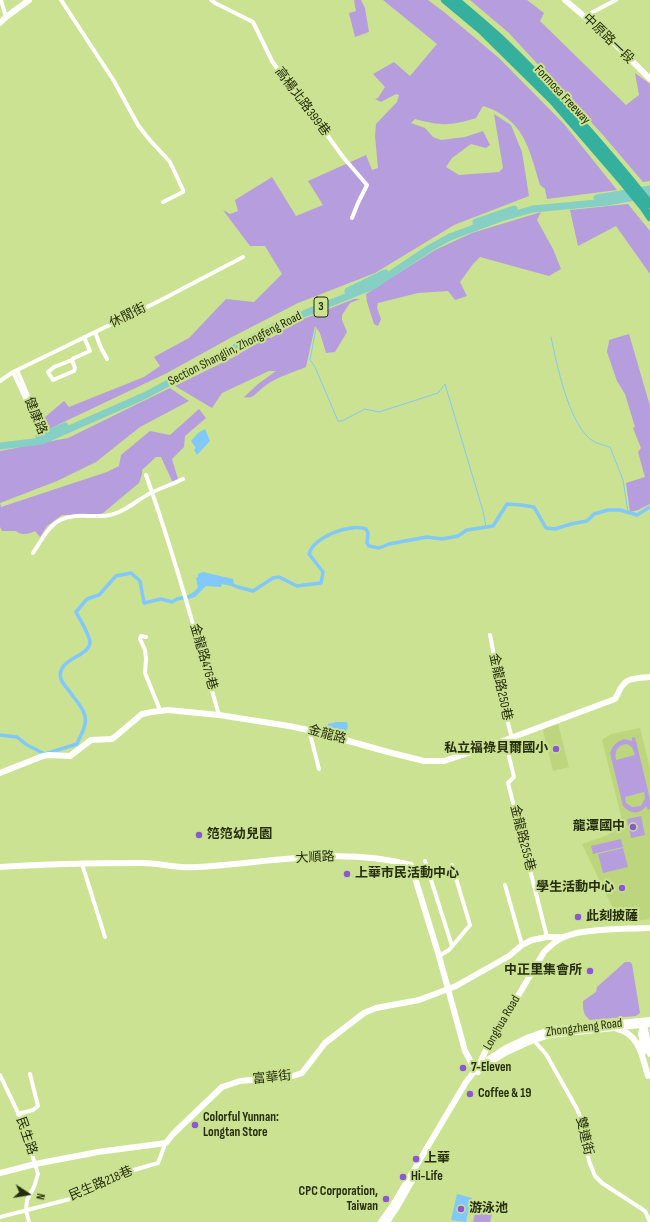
<!DOCTYPE html>
<html>
<head>
<meta charset="utf-8">
<style>
	body { margin:0 }
	#map { position:relative; width:650px; height:1222px; overflow:hidden; background:#cae291; font-family:"Sofia Sans Condensed",sans-serif }
	canvas { display:block }
	.north { position:absolute; left:8px; top:1174px; width:40px; height:40px; -webkit-text-stroke:3px #cae291; paint-order:stroke; rotate:102deg; font-size:11px; font-weight:700; line-height:16px; text-align:center; color:#252d0c }
	.north::after { content:''; display:block; margin:auto; width:14px; height:18px; background:#252d0c; clip-path:polygon(50% 0,100% 100%,50% 72%,0 100%) }
</style>
</head>
<body>
<div id="map">
<canvas width="650" height="1222"></canvas>
<div class="north">N</div>
</div>
<script>
const g = document.querySelector('canvas').getContext('2d');
g.lineJoin = 'round';
function fill(path, color) {
  g.fillStyle = color;
  g.fill(path, 'evenodd');
}
function stroke(path, color, width, dash) {
  g.strokeStyle = color;
  g.lineWidth = width;
  g.lineCap = dash ? 'butt' : 'round';
  g.setLineDash(dash || []);
  g.stroke(path);
}
function write(font, color, halo, rows, align = 'center') {
  g.font = font + ' "Sofia Sans Condensed","Noto Sans TC",sans-serif';
  g.lineWidth = 4;
  g.setLineDash([]);
  g.textBaseline = 'middle';
  g.strokeStyle = halo;
  g.fillStyle = color;
  for (const [text, x, y, turn = 0] of rows) {
    g.save();
    g.translate(x, y);
    g.rotate((+turn || 0) * Math.PI / 180);
    g.textAlign = isNaN(turn) ? turn : align;
    if (halo) g.strokeText(text, 0, 0);
    g.fillText(text, 0, 0);
    g.restore();
  }
}
fill(new Path2D(`
	M558,724L569,767L553,771L543,731L545,728Z
	M640,728L650,768V919L620,923L582,844L608,835L622,820L602,740L611,734Z`), '#bdd67e');
fill(new Path2D(`
	M354,0H361L365,8L369,32L355,37L349,13L356,11Z
	M383,0H428L444,12L499,58L564,124L617,190L547,199L545,189L540,185C529,148 524,119 483,106L476,118C450,126 441,126 415,119L411,123L425,128L433,137L441,140L465,137L483,131L490,145L486,148L471,144L452,158L446,167L459,175L499,172L503,168L494,114L511,125L522,152L529,196L454,225L375,273L298,303L232,337L167,373L49,429L44,418L64,401L69,407L144,377L160,366L154,357L189,338L226,299L254,302L282,274L265,246H250L223,210L230,214L238,211L235,200L272,177L296,216L323,205L308,181L366,155L372,170L378,168L375,136L376,124L397,102L399,95L396,94L381,102L375,99L378,98L385,87L373,74L394,62L410,76L437,44Z
	M470,0H527L544,13L540,21L626,105L639,95L635,73L650,84V181L643,182L603,135L509,33Z
	M628,204L650,231V274L616,226L578,246L570,210Z
	M541,212L537,220L553,249L561,269L549,276L480,257L473,264L460,282L467,296L455,300L448,291L418,293L378,303L377,308L381,319L378,326L374,324L367,302L366,294L435,250L472,233Z
	M354,299H360L350,303L342,315V320L347,332L335,352L326,353L320,333L315,326L306,367C291,373 277,377 265,386C257,391 254,400 244,397L258,384L276,371H269L222,393L212,408L175,386L234,357L268,337L271,338L278,334V329Z
	M629,334L650,406V504L638,510L630,512L626,483L645,477L638,452L641,448L633,428L635,427L625,394L617,381L607,352C607,348 609,345 609,340Z
	M170,388L189,401L140,427L96,462L57,481L0,503L1,507L107,472L119,466L121,455L150,431L170,435L199,409L206,418L185,436L184,447L172,459L178,479L173,483L161,457H156L142,470V474L139,483L103,513L94,516L62,515L47,526L40,537L35,531C28,534 22,536 16,531H2L0,527V451L68,438Z
	M635,737L650,799V809L648,810L646,806C640,815 630,814 623,806L610,753C613,745 616,742 624,739L632,741V738ZM627,744L632,747L635,755L616,760C614,750 618,745 627,744ZM644,792L645,798L641,806L632,807L626,803L625,797Z
	M641,816L645,835L631,838L627,819Z
	M621,839L623,847L593,854L591,846Z
	M623,848L628,867L603,873L598,854Z
	M625,962H630L632,964L640,1013L636,1016L590,1020C583,1015 583,1009 583,1001L596,992L597,987Z
	M478,1201L494,1205L490,1222H473Z`), '#b69ddd');
fill(new Path2D(`
	M205,429L210,441L197,455L194,450L196,448L191,441L198,433Z
	M203,572L233,579L234,583L232,586L222,584L221,587L206,586L195,597L188,599L187,596L195,591L198,587L196,578L198,577V574Z
	M336,722H347L348,727L345,733L338,734L327,730L326,728L328,724Z
	M457,1194L472,1198L466,1222L451,1220Z`), '#81c8fc');
stroke(new Path2D(`
	M316,328L310,360L315,367L338,421H342L365,409L379,412L438,393L445,384L483,511L486,527
	M551,337C557,365 568,420 590,439C595,443 603,445 610,447L623,480L628,512`), '#81c8fc', 1);
stroke(new Path2D(`
	M228,583L238,587L253,591L273,578L279,577L297,586L321,583L323,572L309,554C314,537 350,523 366,529L368,533L367,543L369,546L379,548L389,544L427,537L442,539L458,536L467,530L493,526L507,504L521,505L534,507L546,528L555,529L571,524L587,521L594,514L608,510H620L637,515L650,507
	M0,735L17,737L27,745L45,754L77,744C79,738 84,731 85,724C88,712 76,701 70,692C67,688 62,683 61,679C55,659 89,657 90,643C90,635 80,620 76,612L87,599L99,595L116,576L131,573L140,581L144,603L161,599L172,602L177,599L187,597`), '#81c8fc', 3.5);
stroke(new Path2D(`
	M1,0L6,17
	M61,0L114,81L138,125L148,138L170,162L183,190V192L163,202
	M211,0L215,3L253,22L272,61L285,80L304,103L343,157L367,185L358,203L352,218
	M585,16L616,0
	M95,332L101,348L107,359
	M72,360L75,368L74,371L53,380L48,372L54,367L72,360L74,358L90,351L84,337
	M17,370L45,436
	M13,372L43,437
	M0,381L13,372L161,300L243,257
	M146,475C174,554 196,635 219,715
	M33,553C49,528 55,513 89,516C99,516 109,517 119,512C131,507 141,497 153,492C163,487 173,484 183,479
	M490,635L505,712L512,738
	M146,637L141,636L140,639L145,650L146,659L145,673L160,710
	M309,730L319,769
	M505,740L514,777L508,783L547,937
	M425,861L452,946
	M82,864L105,937
	M505,885L522,945
	M439,956L449,950L470,925L452,865
	M533,1038L536,1043L546,1054L577,1109L581,1119L589,1161L595,1176L602,1183L645,1211L650,1222
	M0,1075L22,1121L38,1174L34,1187L27,1200L26,1211L29,1222
	M18,1114L33,1110L38,1106L30,1074
	M0,1217L70,1199L113,1176L158,1163L164,1147V1144`), '#fff', 4);
stroke(new Path2D(`
	M565,0L605,34L650,79
	M0,23L6,17L29,0
	M0,773L43,756L49,755L70,756L91,740L112,739L116,736L142,714L152,712L168,710L219,715L289,726L313,731L388,752L424,761H444L484,748L615,699C618,695 619,689 623,685C629,677 641,678 650,677
	M0,867C47,864 95,863 142,863C161,863 178,869 197,867C266,863 342,846 411,865L439,956L465,1051L472,1064L480,1069
	M644,1024L650,1054
	M617,1029C640,1034 642,1057 648,1076
	M644,1052L641,1033L644,1024
	M489,1059L504,1049L529,1037L549,1030L650,1020
	M478,1072L480,1069L505,1053L531,1041L550,1035L650,1024
	M0,1173L35,1164L98,1152L166,1143L173,1134L222,1087L240,1081L293,1076L302,1073L325,1043L364,1013L376,1008L419,1000L456,986L509,956L522,945L532,940L547,937H564
	M381,1222L393,1205L466,1082L478,1067L486,1050L544,952C550,946 556,940 564,937C584,928 627,929 650,928
	M387,1222L397,1207L417,1172`), '#fff', 6);
stroke(new Path2D(`
	M597,198L650,189
	M476,222L514,209
	M348,291L385,273
	M39,437L65,426
	M0,446L42,441L144,396L281,323L373,286L430,248L450,237L501,218L533,209L608,202L650,194`), '#86cfc5', 7);
stroke(new Path2D(`
	M445,0L481,30L553,101L622,181L644,208L650,217
	M456,0C471,13 487,26 502,40C555,91 604,147 650,204`), '#35af9e', 8);
for (const [x, y, r, color] of [
	[556,749,4,"#8d57cf"],
	[633,827,4,"#8d57cf"],
	[199,835,4,"#8d57cf"],
	[347,874,4,"#8d57cf"],
	[622,888,4,"#8d57cf"],
	[578,917,4,"#8d57cf"],
	[590,971,4,"#8d57cf"],
	[463,1068,4,"#8d57cf"],
	[470,1094,4,"#8d57cf"],
	[195,1125,4,"#8d57cf"],
	[416,1159,4,"#8d57cf"],
	[403,1177,4,"#8d57cf"],
	[386,1199,4,"#8d57cf"],
	[461,1209,4,"#8d57cf"]
]) {
  const dot = new Path2D();
  dot.arc(x, y, r, 0, 2 * Math.PI);
  g.fillStyle = color;
  g.fill(dot);
  stroke(dot, '#cae291', 1.5);
}
for (const [x, y, w] of [
	[321,307,14]
]) {
  const box = new Path2D();
  box.roundRect(x - w / 2, y - 10, w, 20, 3);
  g.fillStyle = '#cae291';
  g.fill(box);
  stroke(box, '#252d0c', 1);
}
write('bold 12px', '#252d0c', null, [
	["3",321,307]
]);
write('13px', '#252d0c', '#cae291', [
	["中原路一段",608,39,44],
	["Formosa Freeway",562,95,47],
	["高楊北路399巷",302,102,53],
	["休閒街",128,316,-26],
	["Section Shanglin, Zhongfeng Road",235,349,-27],
	["健康路",35,416,68],
	["金龍路476巷",203,657,74],
	["金龍路250巷",500,687,78],
	["金龍路",327,735,15],
	["金龍路255巷",522,838,76],
	["大順路",315,858,-3],
	["Longhua Road",502,1023,-60],
	["Zhongzheng Road",584,1028,-7],
	["富華街",272,1078,-6],
	["民生路",26,1136,71],
	["雙連街",584,1136,77],
	["民生路218巷",101,1184,-23]
]);
write('bold 13px', '#252d0c', '#cae291', [
	["私立福祿貝爾國小",548,749,"right"],
	["龍潭國中",625,827,"right"],
	["笵笵幼兒園",207,835],
	["上華市民活動中心",355,874],
	["學生活動中心",614,888,"right"],
	["此刻披薩",586,917],
	["中正里集會所",582,971,"right"],
	["7-Eleven",471,1068],
	["Coffee & 19",478,1094],
	["Colorful Yunnan:",203,1118],
	["Longtan Store",203,1133],
	["上華",424,1159],
	["Hi-Life",411,1177],
	["CPC Corporation,",378,1192,"right"],
	["Taiwan",378,1207,"right"],
	["游泳池",469,1209]
], 'left');
</script>
</body>
</html>
